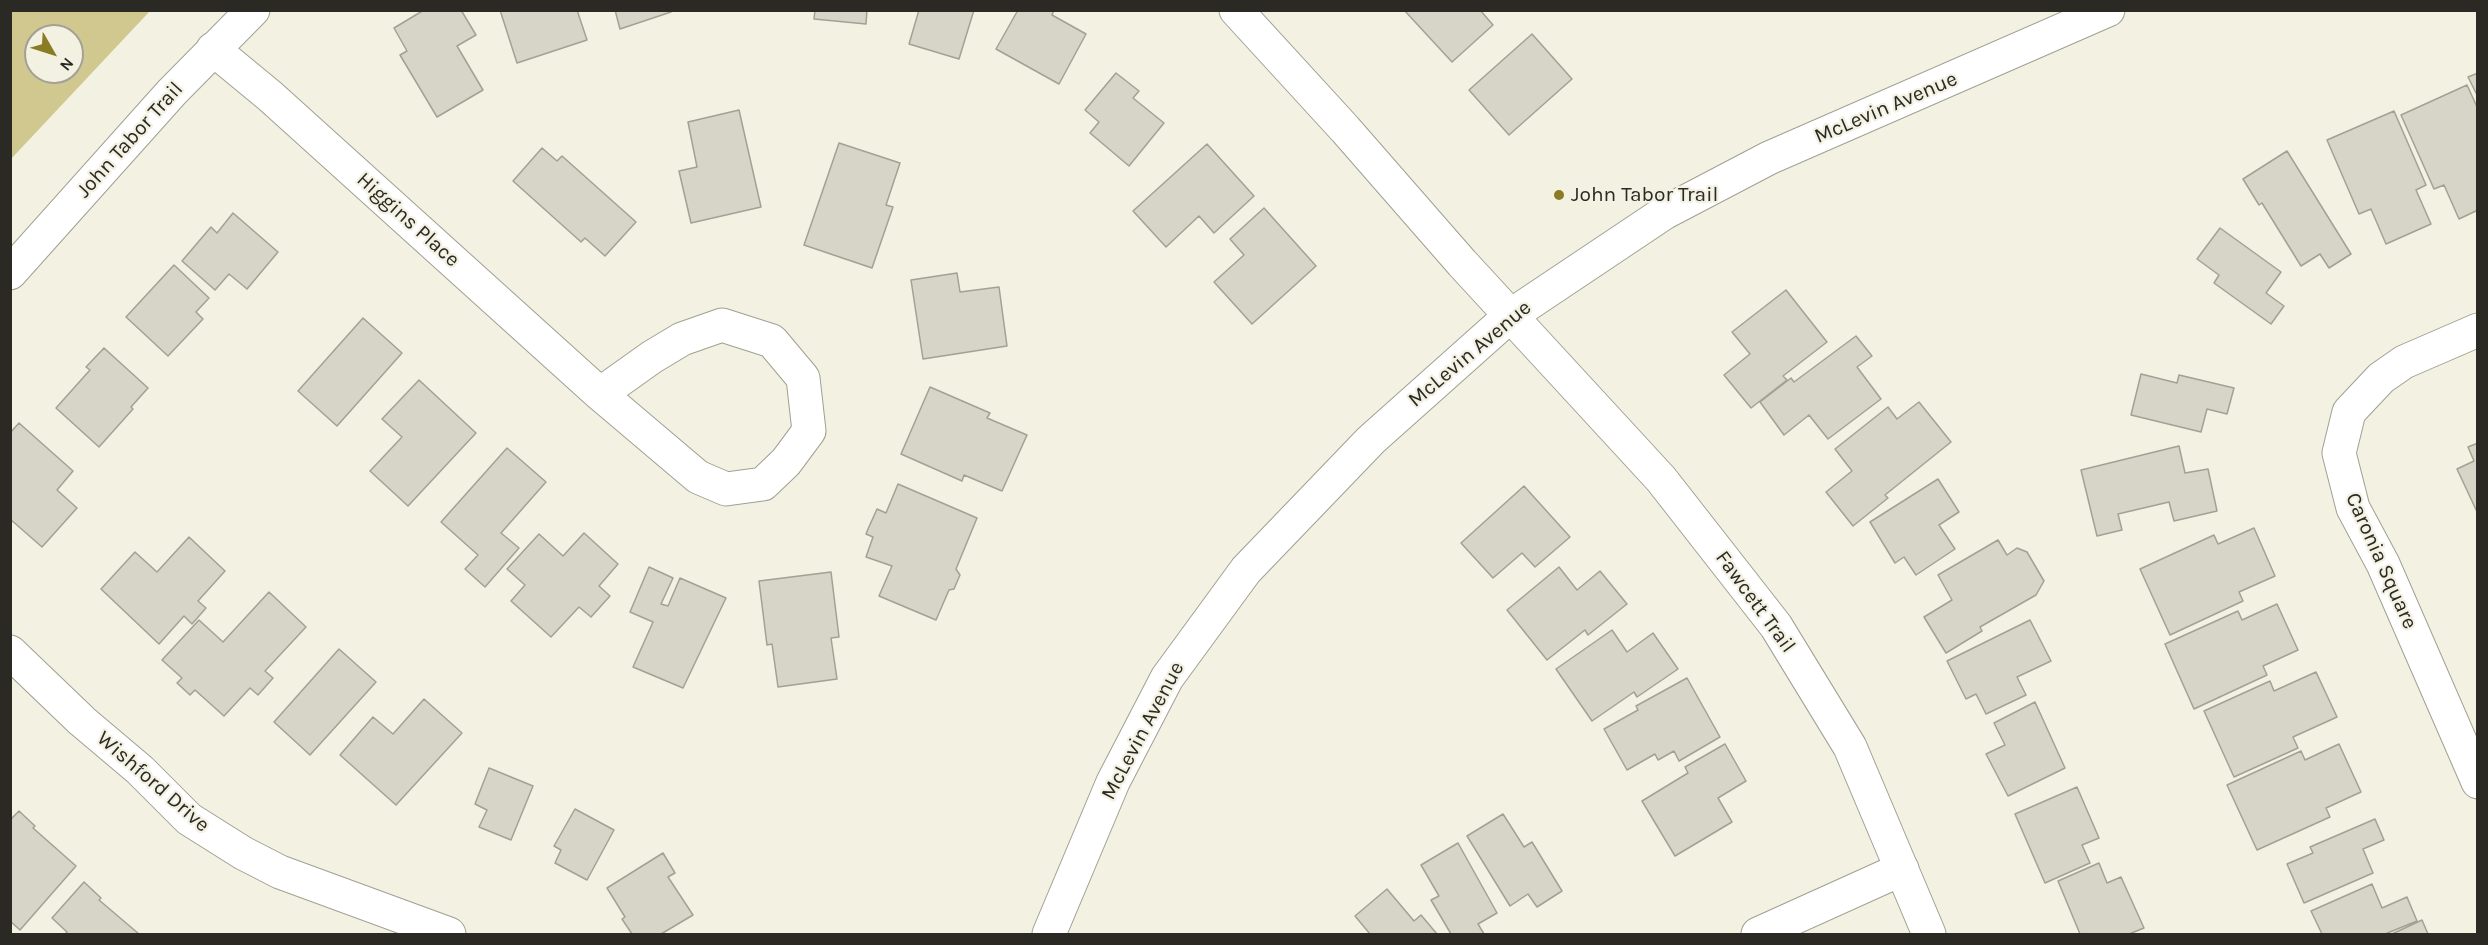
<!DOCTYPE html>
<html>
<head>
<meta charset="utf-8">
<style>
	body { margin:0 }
	#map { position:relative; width:2488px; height:945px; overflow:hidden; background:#f2f1e2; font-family:Karla,sans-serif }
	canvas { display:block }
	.frame { position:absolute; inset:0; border:12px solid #2a2924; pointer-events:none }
	.north { position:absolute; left:24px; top:24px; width:60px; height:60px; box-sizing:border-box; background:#f2f1e2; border:2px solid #a2a196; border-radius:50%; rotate:129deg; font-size:16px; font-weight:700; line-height:24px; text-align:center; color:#2a2924 }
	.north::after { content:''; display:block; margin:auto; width:21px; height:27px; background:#897c22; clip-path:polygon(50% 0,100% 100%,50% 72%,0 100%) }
</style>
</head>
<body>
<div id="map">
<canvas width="2488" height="945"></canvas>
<div class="frame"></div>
<div class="north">N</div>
</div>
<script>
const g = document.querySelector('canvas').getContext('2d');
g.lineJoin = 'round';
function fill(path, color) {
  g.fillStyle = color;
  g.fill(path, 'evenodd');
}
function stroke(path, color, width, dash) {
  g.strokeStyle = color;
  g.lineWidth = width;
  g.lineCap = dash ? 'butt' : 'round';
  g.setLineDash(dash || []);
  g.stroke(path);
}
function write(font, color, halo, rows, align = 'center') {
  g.font = font + ' Karla,sans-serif';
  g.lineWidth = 4.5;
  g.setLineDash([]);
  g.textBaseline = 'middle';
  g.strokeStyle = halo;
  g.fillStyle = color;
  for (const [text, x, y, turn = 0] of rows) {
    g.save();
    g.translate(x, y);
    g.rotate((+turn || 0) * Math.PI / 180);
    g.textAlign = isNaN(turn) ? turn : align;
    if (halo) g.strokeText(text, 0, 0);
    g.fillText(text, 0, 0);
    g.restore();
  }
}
fill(new Path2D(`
	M11,10L150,11L11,159L10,11ZM36,36H72V72H36Z`), '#d1c890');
const building = new Path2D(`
	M424,10H461L476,35L457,46L483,90L437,117L400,55L407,51L394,28Z
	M500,10H577L587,40L517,63Z
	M615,10H671V12L620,29Z
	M815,10H867L866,24L814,19Z
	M919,10H974L959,59L909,44Z
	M1018,10H1054L1052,15L1086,34L1059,84L996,49Z
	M1404,10H1480L1493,25L1452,62Z
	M1532,34L1572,79L1509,135L1469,90Z
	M1116,73L1139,91L1133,98L1164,123L1129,166L1090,133L1099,122L1085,110Z
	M2478,73V97L2468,77Z
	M2467,85L2478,109V210L2459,219L2444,185L2434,189L2401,115Z
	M739,110L761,207L691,223L679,171L697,167L688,122Z
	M2394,111L2426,185L2416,190L2431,224L2386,244L2371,209L2359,214L2327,140Z
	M839,143L900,163L886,205L893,207L872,268L804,245Z
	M1207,144L1254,196L1214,233L1199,216L1166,247L1133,211Z
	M542,148L557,161L562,156L636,222L605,256L585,238L581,242L580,241L513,181Z
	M2287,151L2351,254L2329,268L2320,254L2301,266L2262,203L2259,205L2243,179Z
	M1264,208L1316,266L1252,324L1214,282L1244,255L1230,239Z
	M233,213L278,252L247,289L229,274L215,290L182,261L211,227L217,233Z
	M2220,228L2281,272L2266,293L2284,306L2271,324L2214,283L2219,275L2197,259Z
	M174,265L209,298L196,312L203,319L168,356L126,317Z
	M957,273L960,292L999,287L1007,346L923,359L911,280Z
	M1786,290L1827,342L1783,376L1787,380L1751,408L1724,375L1750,354L1732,332Z
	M363,318L402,353L337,426L298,391Z
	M1856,336L1872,356L1857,367L1881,399L1828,439L1809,415L1784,435L1760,402L1791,378L1794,382Z
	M104,348L148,388L131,407L133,409L99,447L56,408L90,370L86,367Z
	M2141,374L2177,383L2179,375L2234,388L2227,414L2207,409L2201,432L2131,415Z
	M419,380L476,433L408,506L370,471L402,437L382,419Z
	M930,387L990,413L987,418L1027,435L1002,491L964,475L962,481L901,454Z
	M1919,402L1951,442L1885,495L1888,498L1853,526L1826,492L1852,471L1835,449L1888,407L1897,419Z
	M19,423L73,471L57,490L77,508L42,547L10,519V433Z
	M2478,443V514L2457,469L2474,461L2468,447Z
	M2179,446L2185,473L2208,469L2217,511L2174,521L2169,502L2118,514L2122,530L2097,536L2081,470Z
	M507,448L546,482L501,533L519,548L485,587L465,569L478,555L441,522Z
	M1938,479L1959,512L1939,525L1955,549L1916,575L1904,557L1895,563L1870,522Z
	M898,484L977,518L956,569L960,575L954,589L949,590L936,620L879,596L892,566L866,557L873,537L866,534L868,529L877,509L886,513Z
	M1524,486L1570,537L1535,567L1522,553L1493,578L1461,543Z
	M2254,528L2275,576L2239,592L2243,601L2170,635L2140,569L2214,535L2218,544Z
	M584,533L618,564L599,586L610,596L591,617L579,607L551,637L511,601L525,585L507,569L539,534L563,556Z
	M189,537L225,571L198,601L206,608L192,624L184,616L159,644L101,589L135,552L157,572Z
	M1998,540L2007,555L2017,548L2027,552L2044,581L2036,595L1980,627L1982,631L1946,653L1924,617L1952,600L1938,575Z
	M649,567L673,578L661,604L668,606L680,578L726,598L683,688L633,667L653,622L630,612Z
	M1559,567L1577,590L1600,571L1627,604L1588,635L1585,630L1547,660L1507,610Z
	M831,572L839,637L831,638L837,679L778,687L772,644L767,645L759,581Z
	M269,592L306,627L265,671L273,678L258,695L250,688L224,716L195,690L190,695L177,683L182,678L162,660L199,620L223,642Z
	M2277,604L2298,650L2263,666L2267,675L2194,709L2165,644L2238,611L2242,620Z
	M2030,620L2051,661L2017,677L2026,695L1986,714L1976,694L1966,699L1947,661Z
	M1612,630L1627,652L1653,633L1678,669L1637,697L1634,692L1592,721L1556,669Z
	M339,649L376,682L310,755L274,722Z
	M2316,672L2337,717L2293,737L2298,748L2234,777L2204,711L2270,681L2274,691Z
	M1687,678L1720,737L1679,761L1674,751L1658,760L1655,754L1627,770L1604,729L1638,710L1636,706Z
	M424,699L462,733L396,805L340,755L373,717L393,734Z
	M2035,702L2065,768L2008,796L1986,754L2005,745L1994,723Z
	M1725,744L1746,781L1718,798L1732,822L1675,856L1642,801L1688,773L1685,767Z
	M2339,744L2361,792L2326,808L2330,817L2257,850L2227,785L2301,751L2305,760Z
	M489,768L533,786L511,840L479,827L487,810L475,804Z
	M2077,787L2099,838L2082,845L2090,863L2045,883L2015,814Z
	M575,809L614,830L587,880L555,863L561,850L554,846Z
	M19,811L35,826L33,828L76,866L20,930L10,921V820Z
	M1503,814L1524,847L1532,842L1562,891L1537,907L1528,894L1510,906L1467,836Z
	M2375,819L2384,840L2363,849L2373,873L2304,903L2287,864L2313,853L2310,847Z
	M1458,843L1497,913L1478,924L1484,934H1451L1431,900L1439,896L1421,865Z
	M663,853L675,873L668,877L693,915L661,934H632L622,919L625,917L607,888Z
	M2099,863L2107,883L2121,877L2144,928L2129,934H2080L2058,881Z
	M84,882L101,898L99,900L139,934H65L67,932L52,918Z
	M2372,884L2382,908L2407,897L2417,921L2385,934H2322L2311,911Z
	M1387,889L1414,921L1421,915L1437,934H1370L1355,916Z
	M2422,920L2428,934H2392Z`);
fill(building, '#d7d5c7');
stroke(building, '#a2a193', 1.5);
const street = new Path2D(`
	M213,49L270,96L600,394L698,477L726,489L763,484L786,462L809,431L803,378L772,341L722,325L682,339L652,357L600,394
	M2478,330L2404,362L2381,378L2349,412L2339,453L2353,508L2383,564L2478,782
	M10,652L82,721L140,770L189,819L243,853L280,872L449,934
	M1758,934L1902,869`);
const secondary = new Path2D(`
	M1236,10L1345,129L1462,263L1661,479L1776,626L1850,747L1929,934
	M10,273L172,92L253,10
	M1049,934L1113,782L1167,678L1246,570L1371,440L1510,316L1664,213L1769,158L2108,10`);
stroke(street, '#a1a092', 35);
stroke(secondary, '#a1a092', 35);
stroke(street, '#fff', 33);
stroke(secondary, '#fff', 33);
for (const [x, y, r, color] of [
	[1559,195,6,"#897c22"]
]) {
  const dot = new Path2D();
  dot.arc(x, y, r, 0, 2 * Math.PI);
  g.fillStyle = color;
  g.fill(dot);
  stroke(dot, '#f2f1e2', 2);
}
write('21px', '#2a2924', '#f2f1e2', [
	["McLevin Avenue",1886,108,-23],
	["John Tabor Trail",130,140,-48],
	["Higgins Place",408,220,42],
	["McLevin Avenue",1470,354,-40],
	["Caronia Square",2381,561,66],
	["Fawcett Trail",1755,602,54],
	["McLevin Avenue",1143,731,-62],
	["Wishford Drive",153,782,41]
]);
write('21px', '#2a2924', '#f2f1e2', [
	["John Tabor Trail",1571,195]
], 'left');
</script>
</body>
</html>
